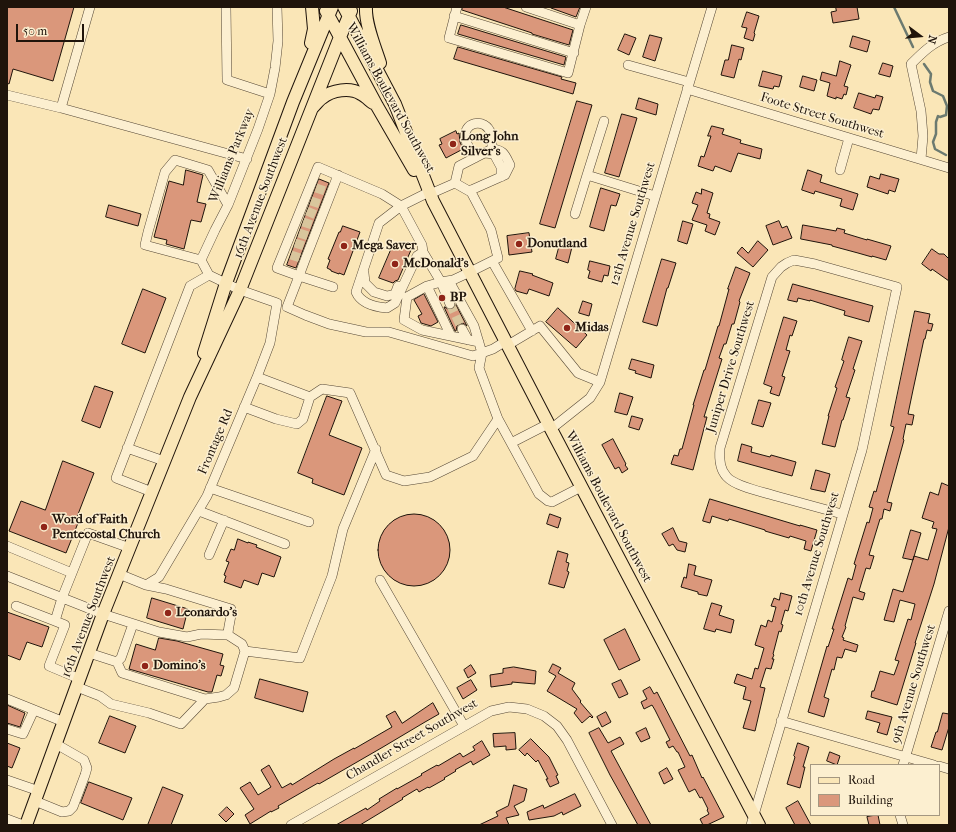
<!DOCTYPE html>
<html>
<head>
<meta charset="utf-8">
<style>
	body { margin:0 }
	#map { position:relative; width:956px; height:832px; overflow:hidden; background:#fae6b7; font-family:"IM FELL French Canon",serif }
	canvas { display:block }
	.frame { position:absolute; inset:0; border:8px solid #1f140b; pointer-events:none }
	.legend { position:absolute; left:810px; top:764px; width:130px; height:52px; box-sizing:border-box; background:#fcefd0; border:1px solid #a49781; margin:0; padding:5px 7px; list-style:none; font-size:12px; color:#1f140b }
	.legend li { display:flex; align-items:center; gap:8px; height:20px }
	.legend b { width:20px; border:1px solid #a49781 }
	.north { position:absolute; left:900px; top:16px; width:40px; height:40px; -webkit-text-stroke:3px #fcefd0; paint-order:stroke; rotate:106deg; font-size:11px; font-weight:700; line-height:16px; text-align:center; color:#1f140b }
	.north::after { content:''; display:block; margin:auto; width:14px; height:18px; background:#1f140b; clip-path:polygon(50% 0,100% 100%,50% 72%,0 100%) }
	.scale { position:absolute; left:16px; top:24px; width:68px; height:18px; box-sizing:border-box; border:2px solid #1f140b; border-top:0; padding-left:5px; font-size:12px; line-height:14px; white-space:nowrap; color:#1f140b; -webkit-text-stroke:3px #fcefd0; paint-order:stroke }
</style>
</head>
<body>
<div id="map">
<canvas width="956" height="832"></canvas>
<div class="frame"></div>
<ul class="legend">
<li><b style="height:5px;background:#fae6b7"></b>Road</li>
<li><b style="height:11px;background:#da977b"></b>Building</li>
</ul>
<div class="north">N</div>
<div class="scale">50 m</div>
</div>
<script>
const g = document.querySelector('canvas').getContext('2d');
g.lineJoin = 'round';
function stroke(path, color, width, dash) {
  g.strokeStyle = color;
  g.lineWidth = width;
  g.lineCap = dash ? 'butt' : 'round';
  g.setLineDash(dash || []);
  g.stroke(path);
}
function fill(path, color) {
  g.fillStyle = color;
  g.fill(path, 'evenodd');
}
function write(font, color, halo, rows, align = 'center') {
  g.font = font + ' "IM FELL French Canon",serif';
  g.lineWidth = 3;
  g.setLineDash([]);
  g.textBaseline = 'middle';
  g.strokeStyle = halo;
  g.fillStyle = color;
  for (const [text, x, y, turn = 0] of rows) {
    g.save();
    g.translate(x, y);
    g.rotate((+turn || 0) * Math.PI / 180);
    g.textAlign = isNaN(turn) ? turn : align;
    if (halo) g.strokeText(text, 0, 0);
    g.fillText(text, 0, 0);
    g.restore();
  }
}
stroke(new Path2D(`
	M894,7L913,47
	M924,64L931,74L930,82L933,91L943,96L947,106L946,115L940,117L938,116L936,122V134L933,142L935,149L946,155`), '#6c7a70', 2.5);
const building = new Path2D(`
	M7,7H74L53,81L13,69L9,84L7,83Z
	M463,7H503L573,30L569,45L532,34V33L462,10Z
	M551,7H580L576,17L551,8Z
	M836,7H857L859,19L833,23L831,12L836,11Z
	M747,12L759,16L754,33L755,34L753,41L744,38L747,28L742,27Z
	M461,25L566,57L564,65L458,34Z
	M625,34L636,38L629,55L618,50Z
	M650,35L662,38L655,61L643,57Z
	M853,36L870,41L867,52L850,47Z
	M732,45L744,48L741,60L739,59L734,78L721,75L725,60H728Z
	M458,47L562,77L561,79L576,83L573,94L454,59Z
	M840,61L851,65L844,86L848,87L846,95L844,94L842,99L836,97V99L827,96L830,83L820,80L822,72L836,76Z
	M883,63L893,66L890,77L879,74Z
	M763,71L782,76L779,87L774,86L773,89L759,86Z
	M803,76L817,80L814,91L800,87Z
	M859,93L875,98L876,95L883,97L879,110L873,109L871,114L854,108Z
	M639,98L658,104L656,115L636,109Z
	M577,101L592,105L555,228L540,224Z
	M622,114L637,118L619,177L605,173Z
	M712,126L724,129L722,134L741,140L740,143L762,149L760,159L738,153L731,172L715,166L713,171L698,166L701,156L704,157L711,136H708Z
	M456,131L457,134L459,133L460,142L463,149L446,158L439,145L442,144L440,139Z
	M186,170L203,175L197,202L206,204L201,222L191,220L184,249L166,244L167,240L154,237L169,181L183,185Z
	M808,170L822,175L820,182L858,194L853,210L840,206L842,199L815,191L814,194L802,190Z
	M881,174L899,179L895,192L889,190L888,194L867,187L870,176L879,179Z
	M319,179L329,183L296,268L287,265Z
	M601,188L620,194L616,206L611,205L604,231L590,227Z
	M702,189L713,193L707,213L710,214L709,218L720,222L715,235L705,231L707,225L692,220L698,205L692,203L696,192L701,194Z
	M109,205L141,214L138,226L106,217Z
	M683,221L693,224L687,244L678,241Z
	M779,221L782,228L787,226L792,238L773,245L766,226Z
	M803,225L836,231L837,228L845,230L844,233L867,240V239L891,246L886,260L872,256V257L858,253L832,246V245L801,239Z
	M343,226L360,232L344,275L339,273V274L331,271V270L327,268L330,260L328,259L339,232H340Z
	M529,233L532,252L509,255L507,236Z
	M758,241L768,250L753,267L737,253L742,247L748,253Z
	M394,243L411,250L398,280L395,281L393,283L379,278Z
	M560,244L572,247L568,263L556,259Z
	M932,249L939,254H944L949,259V281L932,269L931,271L922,264Z
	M662,259L676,263L668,288H667L657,326L643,322Z
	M590,261L610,266L608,276L604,275L602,282L588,278L590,271L588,270Z
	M736,267L750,273L739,301L740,302L734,324H732L726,344H724L719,358L722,359L704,417H707L693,470L671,464L674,455L678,456L680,449H682L694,405H693L704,370H705L718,326H719L729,289H728Z
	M520,271L533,274L532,275L553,283L549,296L529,289L527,294L516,291L515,289Z
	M793,284L873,306L869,322L844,315L845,311L810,300V301L798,298L797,302L788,300Z
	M143,289L166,298L145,353L122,344Z
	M424,294L438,322L431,326L421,323L418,316L422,314L414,300Z
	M583,301L592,304L589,316L579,313Z
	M456,305L467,326L463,323L459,324L457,326L456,331H455L444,307H445L449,310H452L454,308Z
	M558,308L587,335L576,348L546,322Z
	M915,311L930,314L928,323L933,324L931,331L927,330L925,339H924L913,390L908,414L914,415L912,425L906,424L903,439L904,440L887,502L892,503L890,511L884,509L882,519H880L869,555L874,556L870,569L866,568L859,591L865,593L863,600L853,597L845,626L846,627L842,637L844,638L843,640L858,645L856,652L845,649L842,658L837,657L834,670L832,669L824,697L829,699L824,717L808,712L827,646L828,647L834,629H832L848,578L852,580L856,565L854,564L867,522L869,523L873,508L869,507L874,491L876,492L894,427L891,426Z
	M784,317L797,321L792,336L790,335L786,350L790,351L782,376L785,377L779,396L770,393L772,387L764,384Z
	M849,337L862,341L853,369L855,370L846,397L850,398L843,420H842L835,447L822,444L829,416H828L837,388L835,387L844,361L842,360Z
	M632,359L654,365L651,378L635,373L636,371L629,369Z
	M95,386L113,392L100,428L82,421Z
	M620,393L633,397L627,415L615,412Z
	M327,396L342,401L329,435L362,448L344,495L312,483L313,479L298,473Z
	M759,400L771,403L763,427L752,424Z
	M632,416L643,419L639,430L629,427Z
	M613,439L626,464L625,465L628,469L622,473L619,467L615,469L602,445Z
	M742,444L752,447L751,452L770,457L771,455L796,462L792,476L738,461Z
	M63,461L94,473L75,522L78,523L66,553L9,531L21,501L45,510Z
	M816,470L830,474L825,492L811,489Z
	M942,483L949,486V527L934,584L915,643H916L897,705L871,697L872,691H874L880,671L894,675L899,661L895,660L908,619L911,620L915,604L900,600L894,622L884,620L893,589L903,592L914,556L928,560L937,529L932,528L934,522L922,518L930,492L938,495Z
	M710,499L800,526V525L817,530L811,551L804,549L806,541L790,536L789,538L765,531V530L729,519L728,521L712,516L710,523L703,521Z
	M378 550a36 36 0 1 1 72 0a36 36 0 1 1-72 0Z
	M550,514L561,518L558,528L547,524Z
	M673,528L679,541L687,543L685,552L677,550L673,544L669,546L662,534Z
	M911,530L921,533L913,560L903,558Z
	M238,539L248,543V542L257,545L256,547L281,557L274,577L262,573L258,585L244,580L241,588L224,582L226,576L224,575L229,562L226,561L231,549L234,550Z
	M558,551L568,554L566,562L569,563L567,571L569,572L564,588L549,584Z
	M689,564L696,566L694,575L712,580L707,596L698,594V592L681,587L684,577L686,578Z
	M781,593L792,596L788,611L785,610L781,624L783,625L781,632L779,631L773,654L774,655L772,659H774L771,669L766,668L760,687L765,688L755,731L743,728L751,701L743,699L746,687L734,683L737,674L752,679L755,668L758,669L764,648L755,645L761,625L766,627L768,620L772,622L776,607L771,606L774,598L779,600Z
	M152,598L188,609L183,629L147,618Z
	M712,603L722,606L719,615L734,620L731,633L716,629L715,632L704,629Z
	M7,612L49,627L42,647L27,642L20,660L7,655Z
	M625,629L640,660L619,670L604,640Z
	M159,638L177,641L223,654L220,665L224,666L221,676L217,675L212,692H208L129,669L136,644L155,650Z
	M553,664L561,668L558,673L575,683L572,689L581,701L580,702L593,717L592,718L590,716L582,723L574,713L577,709L547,691L556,676L549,672Z
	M471,665L476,673L468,678L464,670Z
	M514,667L536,671L535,684L512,682V684L491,687L490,675L503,673V669Z
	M260,679L308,692L303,712L255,698Z
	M471,680L477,690L463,699L457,688Z
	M621,680L628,694L619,698L612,684Z
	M650,687L654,694L657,692L674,725L690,756L692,755L702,778L703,777L724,817L707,825H703L700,819L709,814L707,810L708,809L702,797L700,798L695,789L689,792L678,770L685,767L678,752H677L673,746L669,748L666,742L670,740L655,710L652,705L644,709L641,702L647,699L643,691Z
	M433,703L439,714L425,722L383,747L319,784L318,783L278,806L279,808L271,812V811L250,824L245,815L254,809L240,788L250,782L258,795L271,787L261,770L269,765L282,788L291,783L292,785L334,759L354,748V749L392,727L386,716L395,711L402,723Z
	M7,705L25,713L20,727L7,723Z
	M868,711L892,717L887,735L877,732L880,723L866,719Z
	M606,712L611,722L602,727L597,717Z
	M943,713L949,714V727L942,750L931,747L936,732H937Z
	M110,716L136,726L125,753L99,743Z
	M599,728L608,743L620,737L624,744L611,751L651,825H638L610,775L589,733Z
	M646,728L650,738L641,742L636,733Z
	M515,733L516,749L506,750V746L494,747L493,734Z
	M531,739L549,757L558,775L556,776L559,783L550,787L546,779H548L538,760L536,762L527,753L525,756L519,750Z
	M482,741L490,755L473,765L471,761L455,770L456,771L444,778L445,779L429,788L428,787L419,792L417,789L402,798L403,799L360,825H336L366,808L367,810L380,801L379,799L397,788V789L422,775L421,774L437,765L438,766L460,753L463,757L475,750L473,747Z
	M7,743L20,748L12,768L7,766Z
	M798,743L809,747L803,767H805L800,788L787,784L795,757L794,756Z
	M830,752L840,756L837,765L827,761Z
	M667,768L673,779L664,784L659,773Z
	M89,782L132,798L123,820L81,803Z
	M514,785L527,789L524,801L514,806L519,815L506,818L509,825H479L498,816L496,812L508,806Z
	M163,787L183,795L171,825H148Z
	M575,794L581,806L563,815L562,812L554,816L529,820L527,812L543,805L544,808Z
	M798,801L811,825H795L786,808Z
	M227,807L234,814L226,822L219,815Z
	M878,815L880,825H869L867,817Z`);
fill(building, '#da977b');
stroke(building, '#1f140b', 1);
stroke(new Path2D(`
	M316,188L325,191
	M311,201L320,204
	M307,211L316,215
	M303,222L312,225
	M299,233L308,236
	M295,243L304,246
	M291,255L300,258
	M450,304L462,329`), '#d9c69d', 9, [9, 4.5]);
const minor = new Path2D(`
	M90,7L61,108L247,159
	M226,7L227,80L270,94
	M457,7L449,38L568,73L580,25L586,7
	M526,7L580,25
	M454,16L574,53
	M628,65L689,82
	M687,89L949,168
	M7,95L61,108
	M604,121L587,175L655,196
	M492,149C504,150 505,155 510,165L505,175L469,191L455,183L459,166Z
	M485,153L494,154L501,167V177
	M475,158C472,153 468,147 466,141C460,122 486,116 491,134C492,138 492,144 492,149
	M921,159L923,136L921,111L911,64C923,52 933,42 949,37
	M840,170L849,138
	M470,190L491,230L498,258L470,272L453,280L441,282L423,252L422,245L401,206L382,194L318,167L277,268L299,276L287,307L305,315L329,324L366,332H389L473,356L493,349L506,341
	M430,194L455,183
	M575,214L587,175
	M423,252L417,256L395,303L387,308C376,307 361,304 356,292L379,223L401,206L429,192
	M201,260L145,245L148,232L165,172L175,160L208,170L228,205
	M492,261L532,331
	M364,273L365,283L374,292L387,296L395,294L398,286
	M449,281L474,326L482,353L479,368L498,419L539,494L548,501L552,502L581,487
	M427,286L451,336
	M333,287L299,276L305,260L338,175
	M450,304L441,282L427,286L407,297L404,320L422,330L479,342
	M462,329L468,340
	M508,345L540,326L578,373L600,382
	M310,397L322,389L350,393L386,475L404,481L430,477L473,456L498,419
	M244,407L276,419L297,424L303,419L310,397L257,377
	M551,429L590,398L600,382L712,7
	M511,443L548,424
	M127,448L164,461
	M210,488L309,522
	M152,492L116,478L190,286L209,275
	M199,511L285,544
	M7,546L72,573
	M209,555L224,520
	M119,574L146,585L159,577L207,496L257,377L270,343L277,303L240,290L209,275L201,260L215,230L228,205L258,129L270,94L275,68L278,41L277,7
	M7,576L103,614L159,632L187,637L201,634L228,635
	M380,580L464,726
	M16,606L55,621
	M245,651L300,658L332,576L343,529L376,449
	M89,653L117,662L122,673L205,699L219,697L226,695L234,688L245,651L242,644L228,635C228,626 232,617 231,609L166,589L146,585
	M117,662L121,658L133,624
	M80,679L49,666L65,625L55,621L62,598L88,533L130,548
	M77,687L100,696L111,704L149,713L181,724L205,699
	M7,699L64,722
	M781,721L934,765
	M7,729L23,734L34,710
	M903,765L949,611
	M939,766L949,769
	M7,780L39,791
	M35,801L62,812L69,811L73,807L85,775L87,768L84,760L56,744
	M900,815L903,825
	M7,819L23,825
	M291,825L491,711L509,707L527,709L544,716L557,726L567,740L612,825
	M751,825L862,450L897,287L815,264L794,260L787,263L781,267L772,277L720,448C719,458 720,470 727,477C736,487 764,492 776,496C798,502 820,508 842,514`);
const major = new Path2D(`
	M344,7L395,104L433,201L551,429L759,825
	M366,7C365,24 375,47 380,63
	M326,11L377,106L414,170
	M311,43L314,29L312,7
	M313,107C316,104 319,100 322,98C332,90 350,87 361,94C365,96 369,100 373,103
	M204,353L226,283L293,102L332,7
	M26,825L103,614L119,574L190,397L240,290L340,37L351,11`);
stroke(minor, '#564836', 10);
stroke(major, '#1f140b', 14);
stroke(minor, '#fcefd0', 9);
stroke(major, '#fae6b7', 12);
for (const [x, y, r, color] of [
	[453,144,4,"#8f2418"],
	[519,244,4,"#8f2418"],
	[344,246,4,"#8f2418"],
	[395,264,4,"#8f2418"],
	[442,298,4,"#8f2418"],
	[567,328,4,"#8f2418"],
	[44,527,4,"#8f2418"],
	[168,613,4,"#8f2418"],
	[145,666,4,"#8f2418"]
]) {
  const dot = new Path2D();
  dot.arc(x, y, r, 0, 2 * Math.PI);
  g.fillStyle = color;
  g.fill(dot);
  stroke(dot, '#fcefd0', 1.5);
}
write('13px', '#1f140b', '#fcefd0', [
	["Williams Boulevard Southwest",390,98,61],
	["Foote Street Southwest",822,116,17],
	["Williams Parkway",232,156,-68],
	["16th Avenue Southwest",261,198,-69],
	["12th Avenue Southwest",633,224,-73],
	["Juniper Drive Southwest",731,367,-73],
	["Frontage Rd",216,442,-67],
	["Williams Boulevard Southwest",608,507,62],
	["10th Avenue Southwest",817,554,-73],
	["16th Avenue Southwest",89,617,-69],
	["9th Avenue Southwest",914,684,-73],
	["Chandler Street Southwest",412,740,-30]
]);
write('bold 13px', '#1f140b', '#fcefd0', [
	["Long John",461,137],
	["Silver's",461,152],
	["Donutland",527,244],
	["Mega Saver",352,246],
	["McDonald's",403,264],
	["BP",450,298],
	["Midas",575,328],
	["Word of Faith",52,520],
	["Pentecostal Church",52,535],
	["Leonardo's",176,613],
	["Domino's",153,666]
], 'left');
</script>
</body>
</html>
